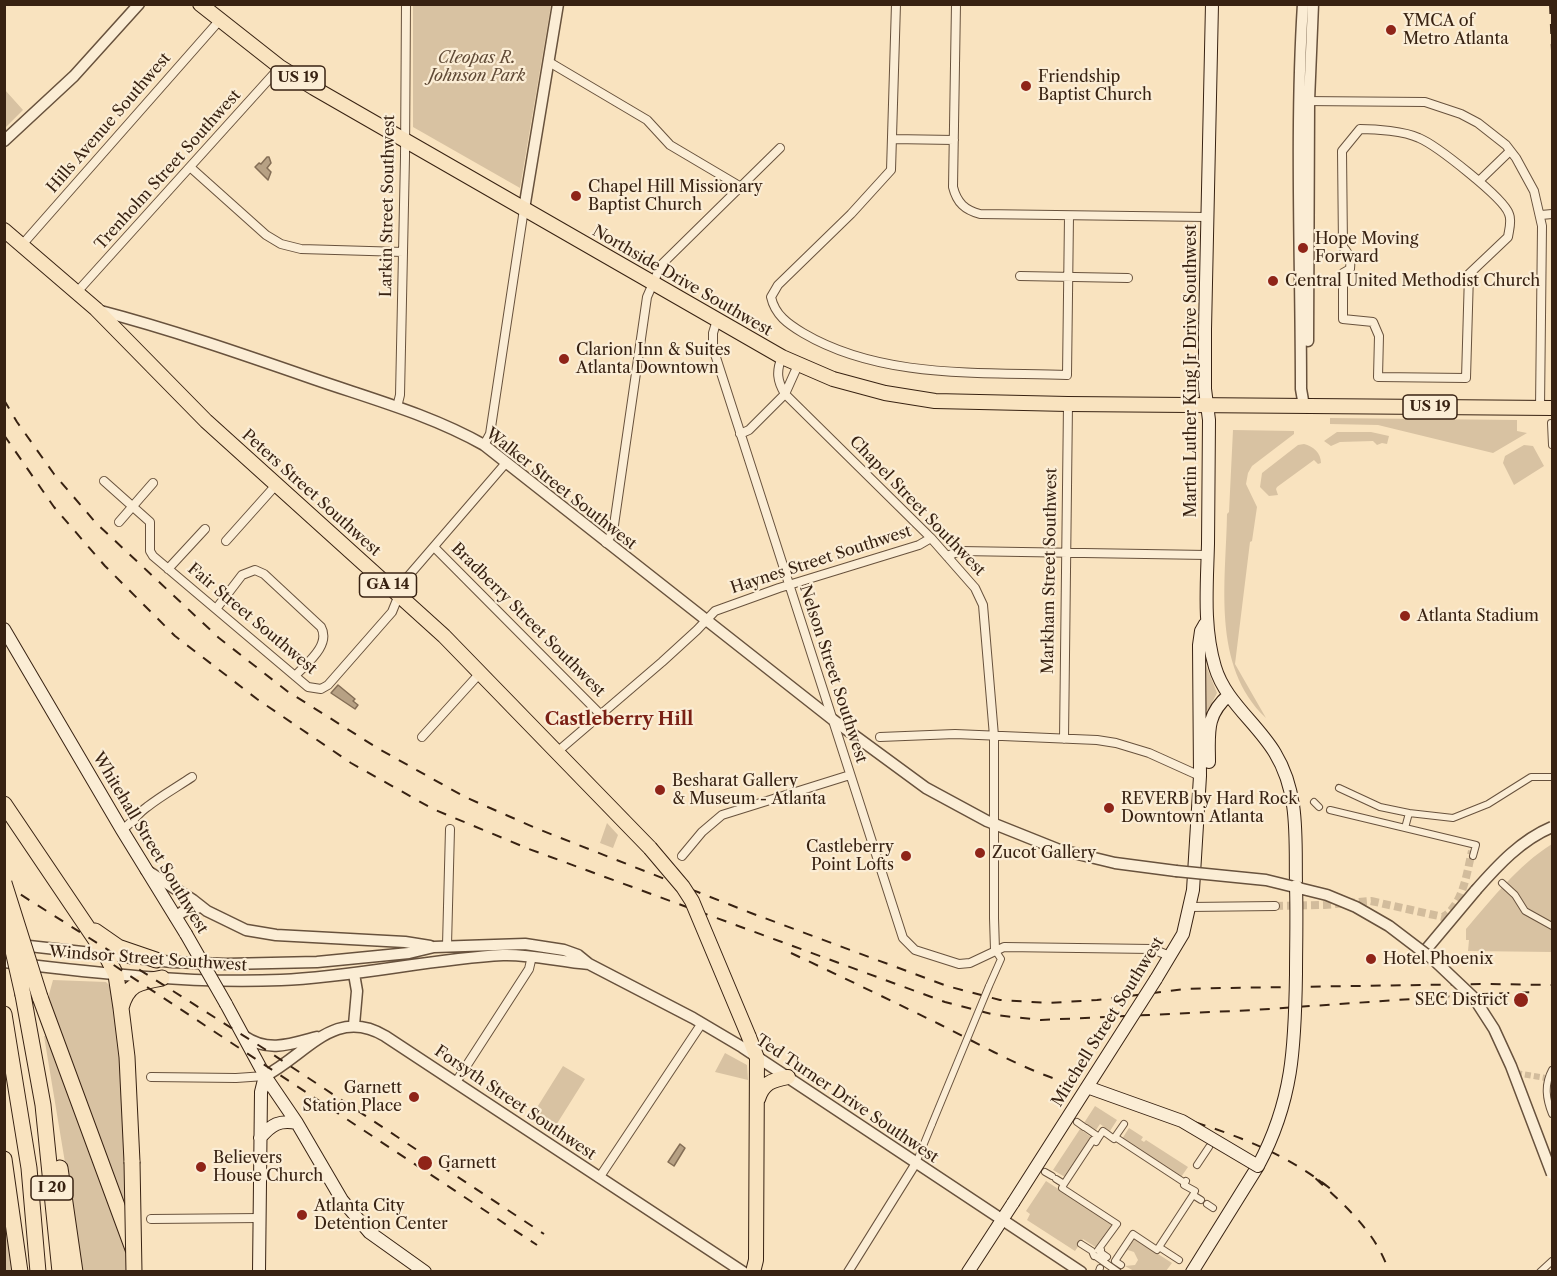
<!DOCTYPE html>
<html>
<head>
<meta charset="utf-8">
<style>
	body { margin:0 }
	#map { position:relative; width:1557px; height:1276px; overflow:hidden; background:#f9e3bf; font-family:"Libre Caslon Text",serif }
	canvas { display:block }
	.frame { position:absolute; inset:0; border:6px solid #382212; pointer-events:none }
</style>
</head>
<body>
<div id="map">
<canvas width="1557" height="1276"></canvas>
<div class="frame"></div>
</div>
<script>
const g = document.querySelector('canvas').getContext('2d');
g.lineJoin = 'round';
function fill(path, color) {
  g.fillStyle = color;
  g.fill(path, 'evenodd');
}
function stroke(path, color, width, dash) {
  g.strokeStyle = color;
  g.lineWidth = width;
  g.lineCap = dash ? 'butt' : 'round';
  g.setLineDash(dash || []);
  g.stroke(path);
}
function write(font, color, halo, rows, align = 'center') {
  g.font = font + ' "Libre Caslon Text",serif';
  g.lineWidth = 4.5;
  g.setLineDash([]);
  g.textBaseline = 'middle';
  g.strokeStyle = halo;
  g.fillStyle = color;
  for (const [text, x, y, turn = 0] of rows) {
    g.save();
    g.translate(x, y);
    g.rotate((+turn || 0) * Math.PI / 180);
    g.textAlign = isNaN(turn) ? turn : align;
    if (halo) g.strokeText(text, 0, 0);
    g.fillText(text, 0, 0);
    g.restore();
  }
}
fill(new Path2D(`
	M413,5H551L520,188L413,127Z
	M5,90L23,110L5,128Z
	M1330,418L1517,420V431L1527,433L1493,453L1378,425L1330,424Z
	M1233,430L1294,431V434L1252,466L1248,473L1246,484L1257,507L1252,541L1250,542L1235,664L1266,718C1211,666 1226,582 1227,514L1229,512Z
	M1337,432H1371L1389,436L1387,444L1382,443L1377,445L1373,441L1340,442L1331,446L1324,441Z
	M1304,444C1313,446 1321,453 1321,463L1318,464L1314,460L1277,487L1276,489L1278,495L1269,496L1260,487L1262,473L1298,445Z
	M1524,445L1533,446L1544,466L1514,485L1503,463L1505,456Z
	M1205,663L1217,693L1208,710H1206L1203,664Z
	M607,823L618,835L613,848L600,843Z
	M1552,844V952L1468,951L1469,940H1466V929C1493,898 1517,866 1552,844Z
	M53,980L106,982L110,986L112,985L113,989L119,1057L125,1088L126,1221L48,998Z
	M44,1036H48L125,1240L127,1271H83Z
	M725,1053L747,1065L748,1080L715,1072Z
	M563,1066L585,1079L553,1130L531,1117Z
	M1095,1106L1117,1120L1110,1131L1100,1124L1096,1130L1084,1123Z
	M1129,1128L1143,1137L1141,1140L1144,1142L1146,1140L1188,1167L1181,1177L1122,1139Z
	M1080,1129L1091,1137L1065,1177L1053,1170Z
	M1046,1181L1114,1225L1097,1248L1083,1239L1075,1251L1027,1220L1030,1214L1026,1211Z
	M4,1199L12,1271H5Z
	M1133,1238L1172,1263L1166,1271H1134L1125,1266L1135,1265L1138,1260L1134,1252L1128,1250L1124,1253Z`), '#d8c2a2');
const water = new Path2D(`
	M267,157H269L271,163L267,168L271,172L268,180L255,167L259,163L261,164Z
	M338,685L355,699L353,701L358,705L355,709L331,693Z
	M680,1144L685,1148L674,1166L668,1162Z`);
fill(water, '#b7a184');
stroke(water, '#846e56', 1.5);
stroke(new Path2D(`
	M1516,1073L1552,1079`), '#d2bc9c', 6, [6, 3]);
stroke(new Path2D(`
	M1275,906L1324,905L1371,901L1443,917C1463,905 1467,872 1472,851`), '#d2bc9c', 8, [8, 4]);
const pedestrian = new Path2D(`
	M1551,423L1552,445
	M1339,788L1380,807L1409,813
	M1314,802L1319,807
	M1330,810L1476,845L1473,856
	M1405,828L1409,813L1453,818L1488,804L1531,777H1552
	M1502,883L1515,895L1525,911L1552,926
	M989,986L1001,959L995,950
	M1552,1070C1544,1085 1546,1099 1552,1114
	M1077,1122L1084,1127
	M1124,1124L1115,1137L1185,1183
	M1086,1128L1099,1137L1103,1131L1114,1139L1115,1137
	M916,1163L932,1124
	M1197,1165L1209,1147
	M1045,1172L1052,1176
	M1056,1179L1064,1184L1093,1140L1096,1142L1099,1137
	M1186,1181L1184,1185L1195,1191L1193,1195
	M1064,1184L1062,1188L1117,1224L1098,1250
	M1207,1204L1213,1208
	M1081,1244L1092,1251L1094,1256
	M1159,1247L1193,1195L1201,1200
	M1099,1249L1101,1250L1100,1252L1107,1257
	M1094,1255L1118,1272
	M1121,1265L1115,1261L1133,1234L1157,1250L1159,1247L1179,1260
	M1099,1271L1100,1268
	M1540,1272L1552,1261`);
const minor = new Path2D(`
	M896,4L891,170L851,214L778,285L771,297C775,315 788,324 803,333C881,379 979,372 1067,375L1069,216
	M956,4L953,187C957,203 965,210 980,214L1207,217
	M549,62L647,120L670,145L741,187
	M1303,101L1425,102L1461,114L1478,123L1506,145L1516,158L1534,191L1542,226L1540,408
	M1360,129C1376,129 1404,131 1419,138C1436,145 1504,198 1509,214C1512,221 1509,230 1508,237L1469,274L1466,378L1378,377L1379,336L1373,322L1343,319V273L1350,269C1351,259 1350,255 1343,247L1342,151Z
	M892,139L954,140
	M190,167L266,235L281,244L301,249L403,252
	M1479,181L1510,151
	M1541,215L1552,214
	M21,246L219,21
	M1020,276L1128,278
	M77,292L280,67
	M717,320L713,333V348L903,938L915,950L959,964L970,963L1004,947L1152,949L1170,956
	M782,357C776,371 777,381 785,394L931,538L975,588L983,605L994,736V918L995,950
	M397,407L400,395L405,157L406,4
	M740,434L749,430L785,394L798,365
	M484,445L490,434L524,209
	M104,481L150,522V551L153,556L308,687L321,689L328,685L392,612L405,580L505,464
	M119,522L153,483
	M226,541L276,485
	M606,543L613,532L647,297L661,265L780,148
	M434,547L601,715
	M947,556L960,551L1207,555
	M168,569L205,529
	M216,609L242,575L255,570L264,574L321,627C331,645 307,663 295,676
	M422,737L481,672
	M880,737L955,734L1097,740L1116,743L1149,753L1200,776
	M1064,739L1068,404
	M557,752L662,662L697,630L715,611L779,588L919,545L931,538
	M122,830C132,823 138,813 147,807C161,796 177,787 192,777
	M682,856L702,832L722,815L850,775
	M1190,907L1275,906
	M447,945L450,829
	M151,1077L236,1078L265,1076
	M456,1082L529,969L532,956
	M599,1178L702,1023
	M151,1219L260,1218
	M848,1272L916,1163`);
const tertiary = new Path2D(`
	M1303,4C1295,132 1301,261 1301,389L1304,406
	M4,141L74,76L139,4
	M524,209L558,4
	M97,310C170,329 242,354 314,379C372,399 431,415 484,445L832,719L926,788L987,821L1057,849L1115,863L1176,871
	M1308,341L1309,101L1313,4
	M146,870L193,900L207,911L246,930L276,935L405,942L430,946
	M175,917L184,911L201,907
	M20,945L172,962L226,964L317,962L409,953L434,947L525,944L564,950L578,955L589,964L693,1018L742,1047L1081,1272
	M1424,952L1476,890
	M4,962C96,973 189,984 281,980C356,977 429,959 503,955C532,954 560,962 589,964
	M354,974L357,991L354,1025
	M244,1036C268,1053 291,1044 317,1037
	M265,1076C307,1054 335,1006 385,1036L743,1272`);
const secondary = new Path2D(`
	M1212,4L1205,329V389L1209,420C1209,462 1208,503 1208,544C1207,585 1203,627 1215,667C1225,701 1257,723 1275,753C1300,794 1295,840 1296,886
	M4,629L122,830L186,934
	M1209,762C1209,734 1205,715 1229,695
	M1156,979L1183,934L1193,890L1200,776L1199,645L1201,631L1205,624
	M226,1004L265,1076L297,1123L342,1200L369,1232L425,1272
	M260,1138C272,1124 279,1120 297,1123
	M259,1272L261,1092L265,1076
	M968,1272L1013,1203
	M1192,1272L1258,1166`);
const primary = new Path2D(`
	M200,4L280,67L314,88L782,357L833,379L885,393L935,401L1068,404L1552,408
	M4,230L96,309L206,421L444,636L650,848
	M749,1037L757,1058L756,1260L753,1272
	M758,1099C763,1083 772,1080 788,1077`);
const motorway = new Path2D(`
	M4,804L106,955L116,975L121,1008L127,1057L132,1162
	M95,931L118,947L156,960
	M23,995L43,1105L60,1272
	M40,997L133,1249
	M121,1008C127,984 139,982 162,978
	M4,1014L29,1168L38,1272
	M4,1159L20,1272
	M60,1168L75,1272`);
stroke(pedestrian, '#68523d', 8);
stroke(minor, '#68523d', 10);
stroke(tertiary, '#68523d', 13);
stroke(secondary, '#382212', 14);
stroke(primary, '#382212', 16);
stroke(motorway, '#382212', 17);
stroke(pedestrian, '#fbedd5', 6);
stroke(minor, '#fbedd5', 8);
stroke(tertiary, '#fbedd5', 10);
stroke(secondary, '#fbedd5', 12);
stroke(primary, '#f9e3bf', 14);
stroke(motorway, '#f9e3bf', 15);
stroke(new Path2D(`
	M1550,4L1552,50
	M4,400L17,422L54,474L96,523L219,638L287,691L379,749L465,797L538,829L751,913L947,986L1000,1000L1048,1003L1097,1000L1185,989L1224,988L1486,984L1552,985
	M4,435L54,507L105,566L175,636L257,699L351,763L433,809L529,849L945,1002L995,1015L1041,1020L1254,1010L1483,994L1538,992
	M4,884L263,1048L544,1234
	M791,953C840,976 890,1000 939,1024C975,1042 1012,1063 1050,1077C1144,1113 1252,1125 1332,1190L1313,1176C1343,1204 1376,1231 1389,1272
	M97,954L537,1245`), '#382212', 2, [10, 10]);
const pedestrianBridge = new Path2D(`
	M932,1124L989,986`);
const tertiaryBridge = new Path2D(`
	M1176,871L1266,880L1327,895L1356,907L1389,926L1435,961L1474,998L1494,1029L1511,1066L1552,1174
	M1476,890C1498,865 1521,840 1552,827`);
const secondaryBridge = new Path2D(`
	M186,934L226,1004
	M1087,1087L1182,1121L1258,1166C1293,1101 1295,1046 1296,974C1296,945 1297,916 1296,886
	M1013,1203L1156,979`);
const primaryBridge = new Path2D(`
	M650,848L683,887L692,901L749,1037`);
const motorwayBridge = new Path2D(`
	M4,883L40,997
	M5,915L23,995
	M132,1162L134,1272`);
stroke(pedestrianBridge, '#68523d', 8, []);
stroke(tertiaryBridge, '#68523d', 13, []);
stroke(secondaryBridge, '#382212', 14, []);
stroke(primaryBridge, '#382212', 16, []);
stroke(motorwayBridge, '#382212', 17, []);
stroke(pedestrianBridge, '#fbedd5', 6);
stroke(tertiaryBridge, '#fbedd5', 10);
stroke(secondaryBridge, '#fbedd5', 12);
stroke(primaryBridge, '#f9e3bf', 14);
stroke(motorwayBridge, '#f9e3bf', 15);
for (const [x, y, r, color] of [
	[1391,30,6,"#8f2418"],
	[1026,86,6,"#8f2418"],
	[576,196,6,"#8f2418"],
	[1303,248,6,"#8f2418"],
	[1273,281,6,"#8f2418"],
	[564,359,6,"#8f2418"],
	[1405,616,6,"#8f2418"],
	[660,790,6,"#8f2418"],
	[1109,808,6,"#8f2418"],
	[980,853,6,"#8f2418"],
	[906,856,6,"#8f2418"],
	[1371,959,6,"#8f2418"],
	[1521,1000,8,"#8f2418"],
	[414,1097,6,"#8f2418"],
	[425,1163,8,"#8f2418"],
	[201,1167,6,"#8f2418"],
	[302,1215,6,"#8f2418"]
]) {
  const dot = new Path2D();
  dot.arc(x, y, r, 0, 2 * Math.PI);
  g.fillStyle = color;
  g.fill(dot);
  stroke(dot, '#fbedd5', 2);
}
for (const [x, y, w] of [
	[298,78,54],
	[1430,407,54],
	[388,585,57],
	[52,1188,42]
]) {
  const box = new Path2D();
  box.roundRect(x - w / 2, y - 12, w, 24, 4.5);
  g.fillStyle = '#fbedd5';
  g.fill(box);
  stroke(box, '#382212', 1.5);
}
write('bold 15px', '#382212', null, [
	["US 19",298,78],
	["US 19",1430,407],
	["GA 14",388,585],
	["I 20",52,1188]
]);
write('16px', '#382212', '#fbedd5', [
	["YMCA of",1403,21],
	["Metro Atlanta",1403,39],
	["Friendship",1038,77],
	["Baptist Church",1038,95],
	["Chapel Hill Missionary",588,187],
	["Baptist Church",588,205],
	["Hope Moving",1315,239],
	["Forward",1315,257],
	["Central United Methodist Church",1285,281],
	["Clarion Inn & Suites",576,350],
	["Atlanta Downtown",576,368],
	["Atlanta Stadium",1417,616],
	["Besharat Gallery",672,781],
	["& Museum - Atlanta",672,799],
	["REVERB by Hard Rock",1121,799],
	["Downtown Atlanta",1121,817],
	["Castleberry",894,847,"right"],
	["Point Lofts",894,865,"right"],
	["Zucot Gallery",992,853],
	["Hotel Phoenix",1383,959],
	["SEC District",1508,1000,"right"],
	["Garnett",402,1088,"right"],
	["Station Place",402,1106,"right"],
	["Believers",213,1158],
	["House Church",213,1176],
	["Garnett",438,1163],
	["Atlanta City",314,1206],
	["Detention Center",314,1224]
], 'left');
write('italic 16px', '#604a36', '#fbedd5', [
	["Cleopas R.",477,58],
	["Johnson Park",477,76]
]);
write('16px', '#382212', '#fbedd5', [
	["Hills Avenue Southwest",109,123,-49],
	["Trenholm Street Southwest",168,170,-48],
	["Larkin Street Southwest",388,206,-89],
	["Northside Drive Southwest",682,281,30],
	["Martin Luther King Jr Drive Southwest",1191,371,-90],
	["Walker Street Southwest",561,489,38],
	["Peters Street Southwest",311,493,42],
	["Chapel Street Southwest",917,506,46],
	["Haynes Street Southwest",821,560,-18],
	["Markham Street Southwest",1050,571,-89],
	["Fair Street Southwest",252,619,40],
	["Bradberry Street Southwest",528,620,45],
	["Nelson Street Southwest",833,674,72],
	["Whitehall Street Southwest",150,843,59],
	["Windsor Street Southwest",148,959,4],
	["Mitchell Street Southwest",1108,1022,-58],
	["Ted Turner Drive Southwest",847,1099,34],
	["Forsyth Street Southwest",515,1103,34]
]);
write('bold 18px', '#7a1f14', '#fbedd5', [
	["Castleberry Hill",619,720]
]);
</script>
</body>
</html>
